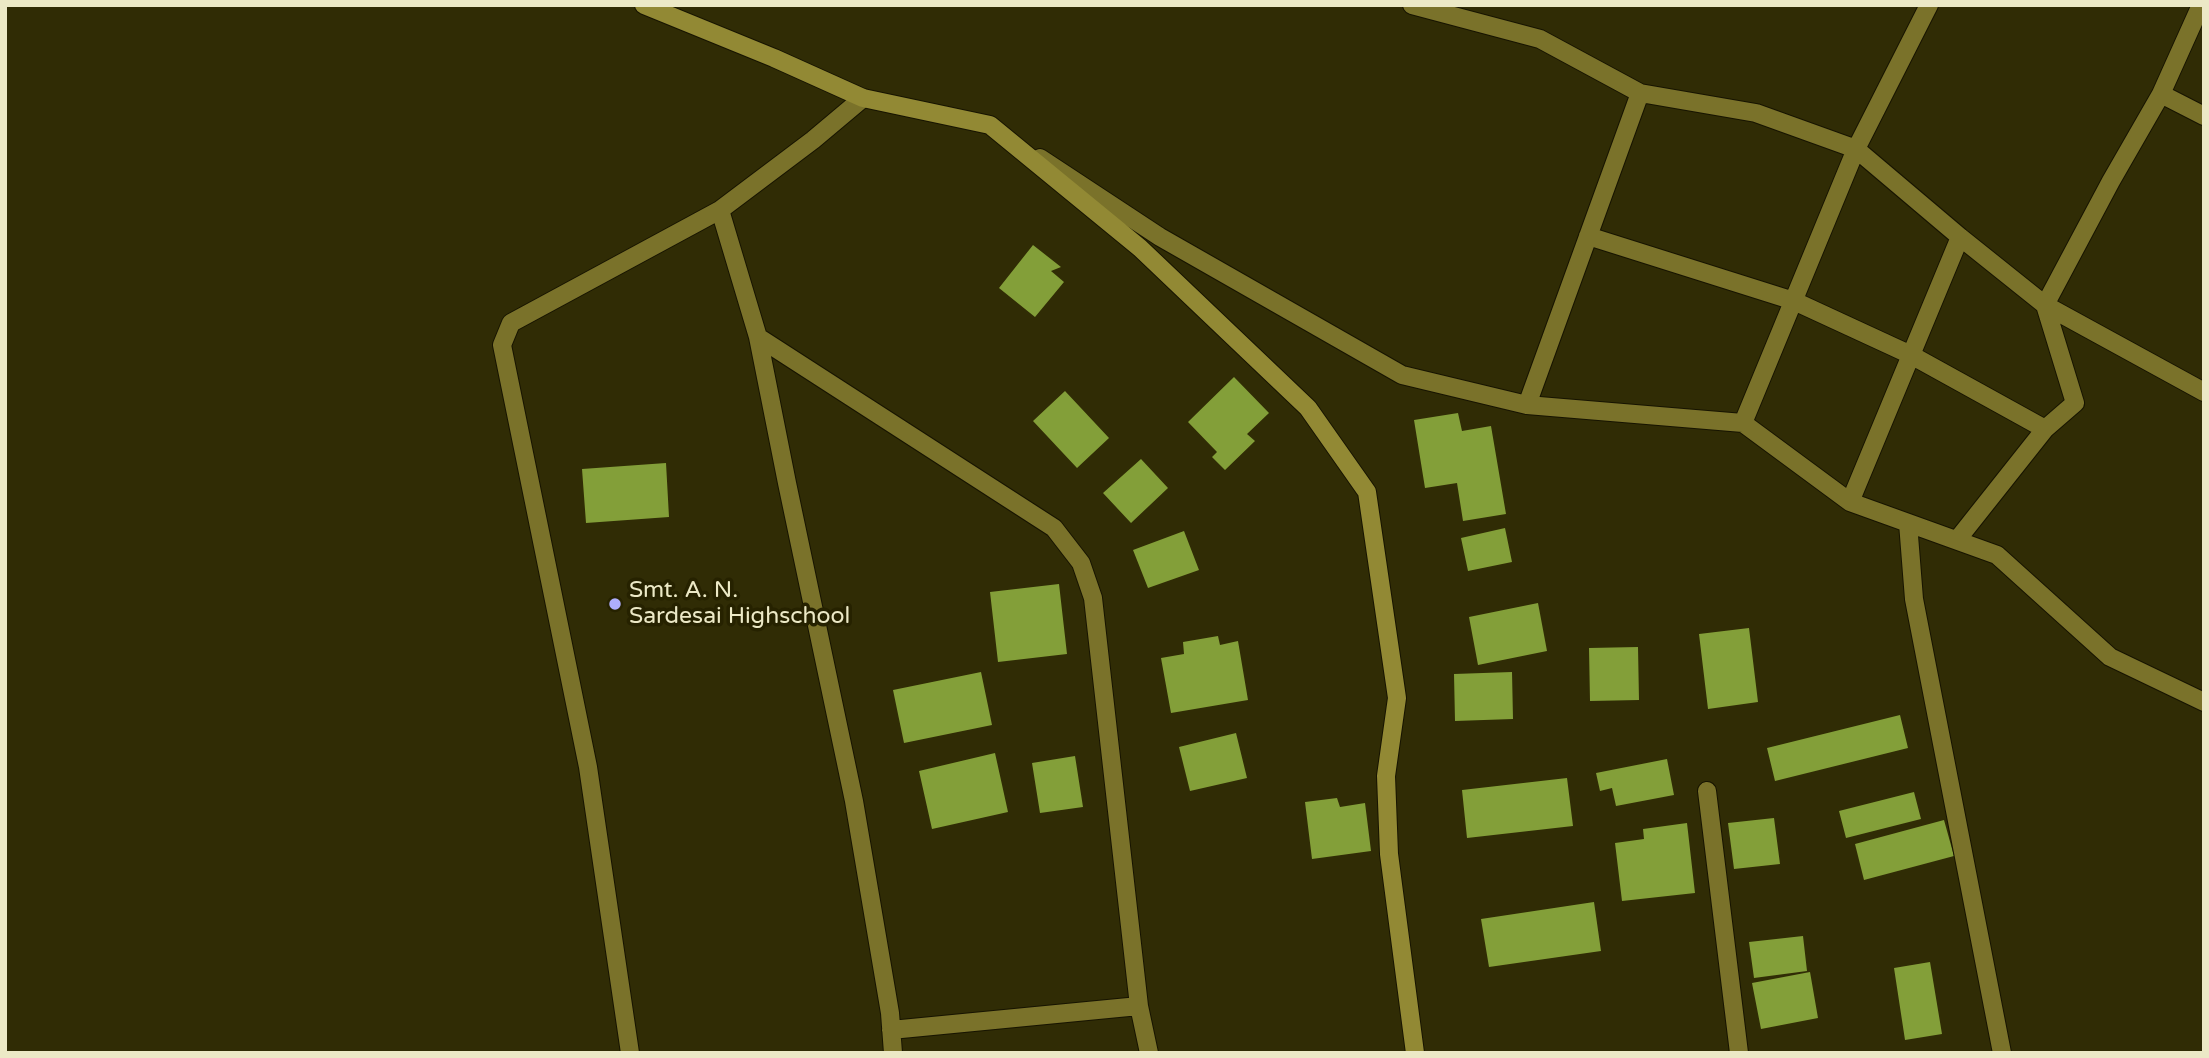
<!DOCTYPE html>
<html>
<head>
<meta charset="utf-8">
<style>
	body { margin:0 }
	#map { position:relative; width:2209px; height:1058px; overflow:hidden; background:#302c05; font-family:"Varela Round",sans-serif }
	canvas { display:block }
	.frame { position:absolute; inset:0; border:7px solid #ece9c6; pointer-events:none }
</style>
</head>
<body>
<div id="map">
<canvas width="2209" height="1058"></canvas>
<div class="frame"></div>
</div>
<script>
const g = document.querySelector('canvas').getContext('2d');
g.lineJoin = 'round';
function fill(path, color) {
  g.fillStyle = color;
  g.fill(path, 'evenodd');
}
function stroke(path, color, width, dash) {
  g.strokeStyle = color;
  g.lineWidth = width;
  g.lineCap = dash ? 'butt' : 'round';
  g.setLineDash(dash || []);
  g.stroke(path);
}
function write(font, color, halo, rows, align = 'center') {
  g.font = font + ' "Varela Round",sans-serif';
  g.lineWidth = 7;
  g.setLineDash([]);
  g.textBaseline = 'middle';
  g.strokeStyle = halo;
  g.fillStyle = color;
  for (const [text, x, y, turn = 0] of rows) {
    g.save();
    g.translate(x, y);
    g.rotate((+turn || 0) * Math.PI / 180);
    g.textAlign = isNaN(turn) ? turn : align;
    if (halo) g.strokeText(text, 0, 0);
    g.fillText(text, 0, 0);
    g.restore();
  }
}
fill(new Path2D(`
	M1033,245L1061,267L1051,271L1064,282L1035,317L999,288Z
	M1234,377L1269,413L1247,434L1255,441L1225,470L1212,457L1217,452L1188,422Z
	M1065,391L1109,438L1077,468L1033,421Z
	M1458,413L1462,431L1491,426L1506,514L1463,521L1457,483L1425,488L1414,420Z
	M1141,459L1168,488L1131,523L1103,493Z
	M666,463L669,517L586,523L582,469Z
	M1505,528L1512,562L1468,571L1461,538Z
	M1184,531L1199,570L1148,588L1133,550Z
	M1059,584L1067,654L998,662L990,592Z
	M1538,603L1547,651L1478,665L1469,617Z
	M1749,628L1758,702L1708,709L1699,634Z
	M1218,636L1220,645L1238,641L1248,700L1171,713L1161,658L1184,654L1183,642Z
	M1638,647L1639,700L1590,701L1589,648Z
	M981,672L992,725L904,743L893,690Z
	M1512,672L1513,719L1455,721L1454,674Z
	M1900,715L1908,748L1775,781L1767,748Z
	M1236,733L1247,778L1190,791L1179,747Z
	M995,753L1008,812L932,829L919,771Z
	M1075,756L1083,807L1040,813L1032,763Z
	M1667,759L1674,795L1616,806L1612,788L1600,791L1596,773Z
	M1567,778L1573,826L1467,838L1462,790Z
	M1914,792L1921,819L1846,838L1839,811Z
	M1337,798L1340,807L1365,803L1371,851L1312,859L1305,802Z
	M1774,818L1780,864L1734,869L1728,823Z
	M1944,820L1954,856L1864,880L1855,844Z
	M1687,823L1695,893L1622,901L1615,843L1644,839L1643,829Z
	M1594,902L1601,951L1489,967L1481,919Z
	M1803,936L1807,971L1754,978L1749,942Z
	M1930,962L1942,1034L1905,1040L1894,968Z
	M1810,972L1818,1018L1761,1029L1752,983Z`), '#839f39');
const street = new Path2D(`
	M1412,5L1540,39L1640,93L1756,113L1856,149L1743,423L1850,502L1997,555L2110,657L2204,702
	M1929,5L1856,149L1960,237L2045,305L2204,392
	M2201,5L2161,94L2204,116
	M863,98L813,140L720,210L758,337L787,483L854,801L890,1013L893,1053
	M1040,158L1160,237L1402,375L1527,405L1743,423
	M1588,236L1794,301L1911,355L2045,429
	M758,337L1054,528L1081,563L1093,598L1139,1006L1149,1053
	M1527,405L1640,93
	M1850,502L1960,237
	M1908,523L1914,599L2002,1053
	M1957,540L2045,429L2075,403L2045,305L2111,181L2161,94
	M1707,791L1739,1053
	M891,1030L1139,1006
	M630,1053L588,767L502,345L511,323L720,210`);
const secondary = new Path2D(`
	M644,5L774,58L863,98L990,125L1140,248L1308,408L1367,492L1397,698L1386,776L1389,854L1415,1053`);
stroke(street, '#171401', 20);
stroke(secondary, '#171401', 20);
stroke(street, '#7a722a', 18);
stroke(secondary, '#928934', 18);
for (const [x, y, r, color] of [
	[615,604,7,"#aeaefb"]
]) {
  const dot = new Path2D();
  dot.arc(x, y, r, 0, 2 * Math.PI);
  g.fillStyle = color;
  g.fill(dot);
  stroke(dot, '#262200', 2.5);
}
write('23px', '#ece9c6', '#262200', [
	["Smt. A. N.",629,591],
	["Sardesai Highschool",629,617]
], 'left');
</script>
</body>
</html>
